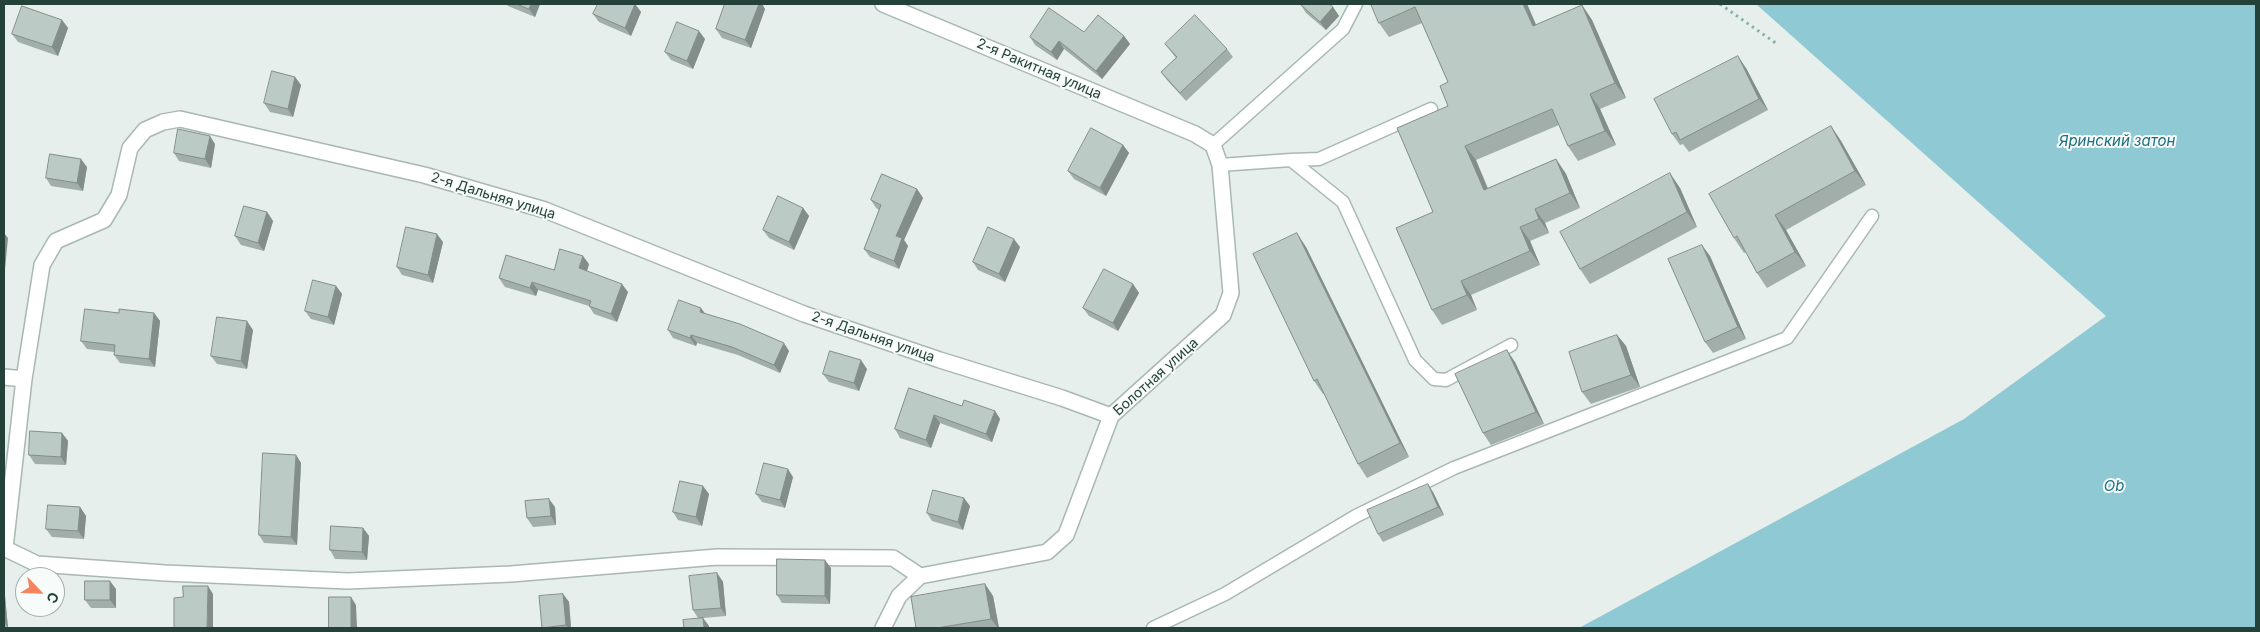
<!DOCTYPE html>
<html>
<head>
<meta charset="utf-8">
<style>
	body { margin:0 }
	#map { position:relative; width:2260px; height:632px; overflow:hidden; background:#e6efeb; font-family:Inter,sans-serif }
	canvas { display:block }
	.frame { position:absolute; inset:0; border:5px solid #24423a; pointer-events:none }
	.north { position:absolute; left:15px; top:567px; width:50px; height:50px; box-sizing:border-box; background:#f7fbf9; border:1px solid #a3b1ad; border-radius:50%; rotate:114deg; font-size:14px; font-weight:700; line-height:20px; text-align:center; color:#24423a }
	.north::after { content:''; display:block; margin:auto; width:18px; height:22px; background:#f4845f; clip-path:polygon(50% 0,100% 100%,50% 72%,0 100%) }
</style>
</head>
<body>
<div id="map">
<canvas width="2260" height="632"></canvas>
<div class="frame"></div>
<div class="north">С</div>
</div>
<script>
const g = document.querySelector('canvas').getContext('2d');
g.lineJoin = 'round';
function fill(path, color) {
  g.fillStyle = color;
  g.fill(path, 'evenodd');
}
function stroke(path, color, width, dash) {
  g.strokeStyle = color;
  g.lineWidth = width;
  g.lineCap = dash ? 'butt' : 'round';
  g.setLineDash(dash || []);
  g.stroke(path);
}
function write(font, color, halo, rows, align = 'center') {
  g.font = font + ' Inter,sans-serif';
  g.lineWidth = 4;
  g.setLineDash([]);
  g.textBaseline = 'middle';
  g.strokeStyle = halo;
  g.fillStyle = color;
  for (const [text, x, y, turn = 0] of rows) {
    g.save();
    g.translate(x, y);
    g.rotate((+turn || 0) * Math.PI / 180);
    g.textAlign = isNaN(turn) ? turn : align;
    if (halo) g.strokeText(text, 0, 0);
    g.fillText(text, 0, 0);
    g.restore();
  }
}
fill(new Path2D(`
	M1756,4H2256V628H1579L1964,419L2106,316Z`), '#8ec9d4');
const lane = new Path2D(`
	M1213,145L1343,29L1356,4
	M1291,160L1319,159L1431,109
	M1220,165L1291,160L1343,202L1415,360L1434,379L1446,380L1511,345
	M1153,628L1225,594L1356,516L1454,468L1787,338L1872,216`);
const street = new Path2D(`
	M4,377L24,379
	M4,548L37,564L165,573L348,581L511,574L717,557L893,558L920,576
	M5,548L24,379L42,265L56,241L104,220L119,195L130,148L145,130L163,122L180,119L424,175L545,210L804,314L940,360L1062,398L1111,416
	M883,628L899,596L920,576L1047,552L1066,535L1111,416L1223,315L1231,293L1220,165L1213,145L1195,134L883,4`);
stroke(lane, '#a8b8b2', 15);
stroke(street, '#a8b8b2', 18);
stroke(new Path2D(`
	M1720,4L1777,44`), '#86b3a5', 3, [2.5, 4]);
stroke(lane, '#fff', 12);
stroke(street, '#fff', 15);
fill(new Path2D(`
	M506,4H540L535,17L508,6Z
	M635,4L641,12L631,36L599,22L593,14Z
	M725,4H762L765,9L751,48L722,38L716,29Z
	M1371,4H1527L1536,25L1582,5L1592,20L1626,98L1600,109L1616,145L1578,161L1568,146L1559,125L1476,160L1488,188L1556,159L1566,174L1580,208L1545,223L1549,233L1530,241L1540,265L1471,295L1477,310L1442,325L1432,310L1433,212L1448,106V82L1422,23L1389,37L1379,23Z
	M1301,5L1333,7L1339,16L1326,30L1306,13Z
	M62,20L68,28L58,56L18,42L12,34Z
	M1084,32L1124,36L1130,44L1102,79L1064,49L1057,60L1035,45L1030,37Z
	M705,39L693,69L671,60L665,52Z
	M1165,44L1227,49L1233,57L1186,101L1167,80L1161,72L1176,58Z
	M1746,68L1768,110L1689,152L1683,144L1680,145L1672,134Z
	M295,77L301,85L293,117L270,112L264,103Z
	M1831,126L1841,141L1866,185L1786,230L1806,266L1767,288L1757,273L1746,252L1744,253L1734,238Z
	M215,144L211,168L179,161L174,153Z
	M1123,145L1129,153L1106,196L1074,179L1068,171Z
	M87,167L83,191L51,186L46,178Z
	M1680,188L1697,227L1590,284L1580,269Z
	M917,189L923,198L904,240L908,246L899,269L870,257L864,249L879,210L876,208L871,200Z
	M803,208L809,216L794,250L769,238L763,230Z
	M267,212L273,221L264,251L241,245L235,236Z
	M443,242L433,283L402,275L397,267Z
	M1020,247L1005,282L978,270L973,262Z
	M1306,247L1409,457L1367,478L1358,464L1324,394H1323L1314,381Z
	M1710,256L1746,339L1713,353L1705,342Z
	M589,264L587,271L628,292L617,322L594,314L589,306L538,290L536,296L505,287L499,278Z
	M1133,284L1139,293L1118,331L1089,316L1083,308Z
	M336,286L342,294L334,325L311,319L305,311Z
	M119,313H154L160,321L155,367L120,363L114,355V352L87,349L81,341Z
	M706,314L789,351L780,373L738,355L697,343L696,346L673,338L668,330Z
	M253,330L247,369L217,364L211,356Z
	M1617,335L1626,346L1640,387L1591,404L1582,392Z
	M1515,362L1544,424L1491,445L1483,433Z
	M867,369L859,391L829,382L823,374Z
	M909,388L962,406L995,411L1000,419L992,442L940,423L931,448L900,438L895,429Z
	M62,433L68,441L66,465L35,464L29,455Z
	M296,455L301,463L297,545L264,543L259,535Z
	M793,477L785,508L762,502L756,494Z
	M1433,492L1444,515L1383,542L1378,534Z
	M709,494L702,526L678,520L673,512Z
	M970,506L963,530L932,521L927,513Z
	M80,507L86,516L84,539L52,537L46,529Z
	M555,507L556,525L533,527L527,518Z
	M363,528L369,536L367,560L335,559L330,550Z
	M831,568L830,604L782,603L777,595Z
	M717,573L723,582L726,616L703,618L709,626L698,618L693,610Z
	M985,584L993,596L999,628H916Z
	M116,589V608H91L85,600Z
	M4,594L5,596L8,628H4Z
	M563,594L569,602L571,628H542Z`), '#a1aea9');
fill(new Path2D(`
	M531,4H540L535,17L529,9Z
	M635,4L641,12L631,36L625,28Z
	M759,4H762L765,9L751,48L745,40Z
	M1523,4H1527L1543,41L1533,26Z
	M1582,5L1592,20L1626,98L1615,83Z
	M1333,7L1339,16L1326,30L1320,22Z
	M62,20L68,28L58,56L52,47Z
	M699,31L705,39L693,69L687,61Z
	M1124,36L1130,44L1102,79L1096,71Z
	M1059,41L1064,49L1057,60L1051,52Z
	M1738,56L1746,68L1768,110L1759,99Z
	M295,77L301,85L293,117L288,109Z
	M1590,94L1600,109L1616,145L1605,131Z
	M1831,126L1841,141L1866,185L1855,171Z
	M210,136L215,144L211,168L205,159Z
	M1123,145L1129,153L1106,196L1100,188Z
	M1465,146L1476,160L1494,205L1484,190Z
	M81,159L87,167L83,191L77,183Z
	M1556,159L1566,174L1580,208L1570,193Z
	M1670,173L1680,188L1697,227L1687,212Z
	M917,189L923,198L904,240L908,246L899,269L894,261L896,236Z
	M803,208L809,216L794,250L789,242Z
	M1535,209L1545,223L1549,233L1539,219Z
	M267,212L273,221L264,251L258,243Z
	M1775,215L1786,230L1806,266L1795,252Z
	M1520,227L1530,241L1540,265L1530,251Z
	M4,233L8,238L4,280Z
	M1297,233L1306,247L1409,457L1400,443Z
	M437,234L443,242L433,283L428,275Z
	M1014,239L1020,247L1005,282L999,274Z
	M1702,245L1710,256L1746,339L1738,327Z
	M583,256L589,264L585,277L579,268Z
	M1461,281L1471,295L1477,310L1467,295Z
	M532,282L538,290L536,296L530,288Z
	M622,284L628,292L617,322L611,314Z
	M1133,284L1139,293L1118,331L1113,323Z
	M336,286L342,294L334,325L328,317Z
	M701,308L707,316L700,312Z
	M154,313L160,321L155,367L149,359Z
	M247,321L253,330L247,369L241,361Z
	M691,335L697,343L696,346L690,338Z
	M1617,335L1626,346L1640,387L1631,375Z
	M784,343L789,351L780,373L774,365Z
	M1507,350L1515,362L1544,424L1536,412Z
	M861,360L867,369L859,391L854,383Z
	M995,411L1000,419L992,442L986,434Z
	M934,415L940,423L931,448L926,440Z
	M62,433L68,441L66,465L61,457Z
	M296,455L301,463L297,545L291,537Z
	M788,469L793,477L785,508L780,500Z
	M1428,484L1433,492L1444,515L1438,507Z
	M703,486L709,494L702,526L696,517Z
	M964,498L970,506L963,530L958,522Z
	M549,499L555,507L556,525L551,516Z
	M80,507L86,516L84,539L78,531Z
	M363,528L369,536L367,560L362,552Z
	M825,560L831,568L830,604L825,596Z
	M717,573L723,582L726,616L721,608Z
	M110,581L116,589V608L110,600Z
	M985,584L993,596L999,628H998L991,619Z
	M208,586L213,594V628H207Z
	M4,594L5,596L8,628L4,621Z
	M563,594L569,602L571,628H568L566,625Z
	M351,597L356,605L357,628H351Z
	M703,618L709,626V628H704Z`), '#838d89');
const building = new Path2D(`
	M517,4H531L529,9Z
	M598,4H635L625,28L593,14Z
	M725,4H759L745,40L716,29Z
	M1302,4H1329L1333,7L1320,22L1301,5Z
	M1371,4H1523L1533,26L1582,5L1615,83L1590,94L1605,131L1568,146L1552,109L1465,146L1484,190L1556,159L1570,193L1535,209L1539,219L1520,227L1530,251L1461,281L1467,295L1432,310L1396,228L1433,212L1397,128L1448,106L1440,86L1448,82L1415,7L1379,23Z
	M22,6L62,20L52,47L12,34Z
	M1049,8L1084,32L1098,15L1124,36L1096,71L1059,41L1051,52L1030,37Z
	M1195,15L1227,49L1180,93L1161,72L1177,57L1165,44Z
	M677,22L699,31L687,61L665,52Z
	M1738,56L1759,99L1680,140L1676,132L1672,134L1654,99Z
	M272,71L295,77L288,109L264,103Z
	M1831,126L1855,171L1775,215L1795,252L1757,273L1737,236L1734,238L1709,194Z
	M1091,128L1123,145L1100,188L1068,171Z
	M178,129L210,136L205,159L174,153Z
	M50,154L81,159L77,183L46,178Z
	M1670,173L1687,212L1580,269L1560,232Z
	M882,174L917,189L896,236L902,238L894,261L864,249L881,205L871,200Z
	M778,196L803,208L789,242L763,230Z
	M244,206L267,212L258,243L235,236Z
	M406,227L437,234L428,275L397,267Z
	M988,227L1014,239L999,274L973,262Z
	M1297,233L1400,443L1358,464L1317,379L1314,381L1253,254Z
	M1702,245L1738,327L1705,342L1668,259Z
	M560,249L583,256L579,268L622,284L611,314L589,306L591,301L532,282L530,288L499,278L506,255L554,270Z
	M1104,269L1133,284L1113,323L1083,308Z
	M313,280L336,286L328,317L305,311Z
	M679,300L701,308L700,312L740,324L784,343L774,365L732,347L691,335L690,338L668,330Z
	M85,309L119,313V309L154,313L149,359L114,355L115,345L81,341Z
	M217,317L247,321L241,361L211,356Z
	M1617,335L1631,375L1582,392L1569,352Z
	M1507,350L1536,412L1483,433L1455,374Z
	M830,351L861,360L854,383L823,374Z
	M909,388L962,406L964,400L995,411L986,434L934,415L926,440L895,429Z
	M30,431L62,433L61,457L29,455Z
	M263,453L296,455L291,537L259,535Z
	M764,463L788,469L780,500L756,494Z
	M680,481L703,486L696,517L673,512Z
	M1428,484L1438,507L1378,534L1367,510Z
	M933,490L964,498L958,522L927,513Z
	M549,499L551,516L527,518L525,501Z
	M48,505L80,507L78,531L46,529Z
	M331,526L363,528L362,552L330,550Z
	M777,559L825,560V596L777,595Z
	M717,573L721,608L693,610L689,576Z
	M85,581H110V600H85Z
	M985,584L991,619L937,628H916L911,597Z
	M183,586H208L207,628H174V598L183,597Z
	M563,594L566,625L542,628L539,596Z
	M329,597H351V628H329Z
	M703,618L704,628H684L683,620Z`);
fill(building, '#bbcac4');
stroke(building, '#838d89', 1);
write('14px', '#24423a', '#f7fbf9', [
	["2-я Ракитная улица",1039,69,23],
	["2-я Дальняя улица",493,196,17],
	["2-я Дальняя улица",873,337,19],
	["Болотная улица",1156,377,-42]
]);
write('italic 15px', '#1c6f80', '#f7fbf9', [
	["Яринский затон",2117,141],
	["Ob",2114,486]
]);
</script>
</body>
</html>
